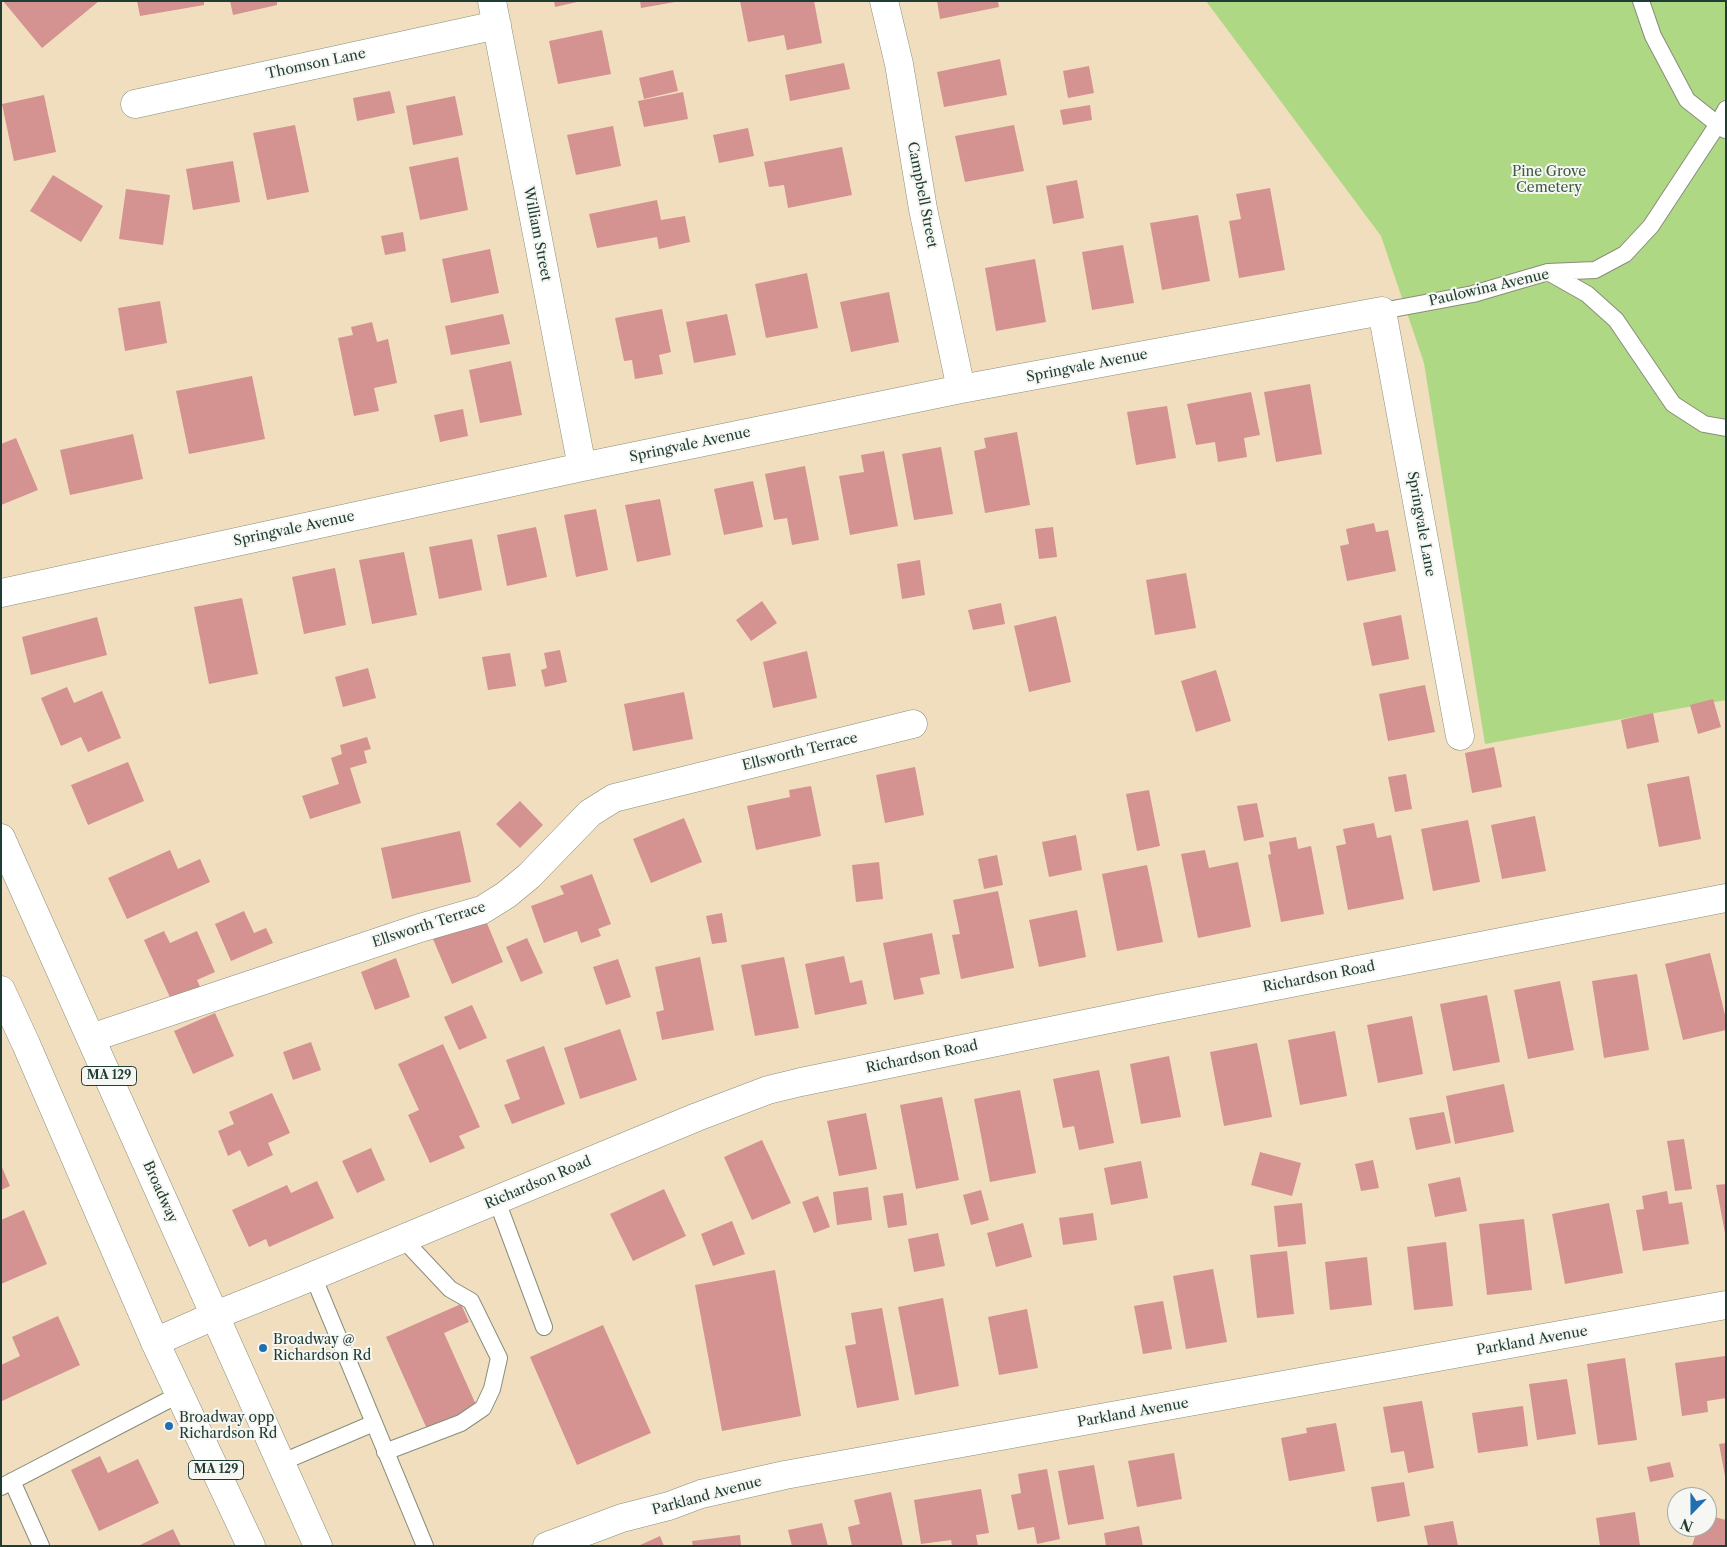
<!DOCTYPE html>
<html>
<head>
<meta charset="utf-8">
<style>
	body { margin:0 }
	#map { position:relative; width:1727px; height:1547px; overflow:hidden; background:#f1debf; font-family:"Libre Caslon Text",serif }
	canvas { display:block }
	.frame { position:absolute; inset:0; border:2px solid #1f3d34; pointer-events:none }
	.north { position:absolute; left:1667px; top:1487px; width:50px; height:50px; box-sizing:border-box; background:#f6f6f2; border:1px solid #a0aca6; border-radius:50%; rotate:202deg; font-size:14px; font-weight:700; line-height:20px; text-align:center; color:#1f3d34 }
	.north::after { content:''; display:block; margin:auto; width:18px; height:22px; background:#1f6fb2; clip-path:polygon(50% 0,100% 100%,50% 72%,0 100%) }
</style>
</head>
<body>
<div id="map">
<canvas width="1727" height="1547"></canvas>
<div class="frame"></div>
<div class="north">N</div>
</div>
<script>
const g = document.querySelector('canvas').getContext('2d');
g.lineJoin = 'round';
function fill(path, color) {
  g.fillStyle = color;
  g.fill(path, 'evenodd');
}
function stroke(path, color, width, dash) {
  g.strokeStyle = color;
  g.lineWidth = width;
  g.lineCap = dash ? 'butt' : 'round';
  g.setLineDash(dash || []);
  g.stroke(path);
}
function write(font, color, halo, rows, align = 'center') {
  g.font = font + ' "Libre Caslon Text",serif';
  g.lineWidth = 4;
  g.setLineDash([]);
  g.textBaseline = 'middle';
  g.strokeStyle = halo;
  g.fillStyle = color;
  for (const [text, x, y, turn = 0] of rows) {
    g.save();
    g.translate(x, y);
    g.rotate((+turn || 0) * Math.PI / 180);
    g.textAlign = isNaN(turn) ? turn : align;
    if (halo) g.strokeText(text, 0, 0);
    g.fillText(text, 0, 0);
    g.restore();
  }
}
fill(new Path2D(`
	M1206,1H1726V700L1485,744L1424,363L1381,236Z`), '#aed883');
fill(new Path2D(`
	M3,1H99L42,48Z
	M137,1H204V5L140,16Z
	M230,1H277V5L233,15Z
	M554,1H577V2L555,7Z
	M640,1H675V2L641,8Z
	M740,1H814L822,43L787,50L784,35L748,42Z
	M937,1H998L999,7L940,19Z
	M602,30L611,74L558,84L549,41Z
	M1000,59L1007,95L944,107L937,72Z
	M844,63L850,89L790,101L785,75Z
	M1089,66L1094,93L1068,98L1063,71Z
	M673,70L678,91L644,99L639,78Z
	M390,91L395,113L357,121L353,98Z
	M683,92L688,119L644,127L638,101Z
	M44,95L56,152L14,161L2,104Z
	M455,96L463,135L413,145L406,106Z
	M1090,105L1092,120L1063,125L1060,110Z
	M295,125L309,192L267,200L253,133Z
	M1014,125L1024,171L965,182L955,136Z
	M613,126L621,166L576,175L567,135Z
	M748,128L754,156L719,163L713,135Z
	M842,147L852,195L788,208L784,185L769,187L764,162Z
	M458,157L468,210L420,220L409,167Z
	M233,161L240,202L193,210L186,169Z
	M53,175L103,206L81,242L30,211Z
	M1077,180L1084,218L1053,224L1046,186Z
	M1270,188L1285,270L1239,278L1229,221L1241,219L1236,194Z
	M126,189L170,195L163,245L119,239Z
	M657,200L661,220L685,216L690,242L659,249L657,237L597,248L589,214Z
	M1198,215L1210,281L1162,290L1150,223Z
	M403,232L406,251L385,255L381,236Z
	M1123,245L1134,303L1092,310L1082,252Z
	M490,249L499,293L451,303L442,259Z
	M1035,259L1046,322L996,331L985,268Z
	M807,273L818,328L766,338L755,284Z
	M889,292L899,342L851,352L840,302Z
	M160,301L167,343L125,351L118,308Z
	M662,309L671,352L659,355L663,374L635,379L632,360L624,361L615,318Z
	M503,314L510,344L451,355L445,326Z
	M727,314L736,355L694,363L686,322Z
	M372,322L377,342L388,339L397,383L374,388L379,411L354,416L338,338L353,335L351,327Z
	M511,361L522,415L480,423L469,370Z
	M252,376L265,439L189,454L176,391Z
	M1310,384L1322,454L1276,462L1264,392Z
	M1251,392L1260,435L1244,438L1247,457L1218,462L1215,442L1196,445L1187,404Z
	M1167,406L1176,458L1136,465L1127,412Z
	M463,409L468,436L440,442L434,415Z
	M1017,432L1030,505L985,513L974,451L986,448L984,438Z
	M133,434L143,479L70,495L60,450Z
	M16,438L38,490L1,505V444Z
	M941,447L953,514L914,520L902,454Z
	M884,451L898,526L850,535L839,476L864,472L861,455Z
	M805,466L819,540L792,545L787,518L774,520L765,474Z
	M753,481L763,527L724,535L714,489Z
	M660,499L671,555L637,562L625,505Z
	M596,509L608,570L576,577L564,515Z
	M1374,523L1376,532L1388,530L1396,571L1347,581L1340,546L1349,544L1346,529Z
	M536,527L547,577L507,586L497,535Z
	M1053,527L1057,557L1039,559L1035,529Z
	M472,539L482,590L439,599L429,547Z
	M404,552L417,615L372,624L359,560Z
	M920,560L925,595L902,599L897,564Z
	M335,568L346,625L304,634L292,577Z
	M1186,573L1196,628L1155,635L1146,580Z
	M242,598L258,674L209,684L194,607Z
	M762,601L777,623L751,641L736,620Z
	M1001,603L1005,624L973,630L968,610Z
	M1401,615L1409,659L1372,666L1363,623Z
	M1056,616L1071,682L1029,692L1014,626Z
	M97,617L107,655L31,675L22,637Z
	M560,650L567,682L545,687L541,670L547,668L544,653Z
	M807,651L817,698L773,708L763,662Z
	M510,653L516,686L488,690L482,657Z
	M368,668L376,698L343,707L335,677Z
	M1216,670L1231,721L1196,732L1181,681Z
	M1425,685L1435,732L1388,741L1379,694Z
	M67,687L74,703L102,691L121,738L88,752L81,737L61,746L41,698Z
	M684,692L693,739L633,751L624,704Z
	M1713,699L1721,727L1698,734L1690,705Z
	M1653,713L1659,742L1627,749L1621,720Z
	M367,737L371,749L364,751L367,763L350,768L361,803L310,819L302,796L339,784L331,758L342,754L340,745Z
	M1494,747L1502,787L1472,793L1465,753Z
	M128,762L144,801L88,825L71,785Z
	M915,767L924,815L885,823L876,775Z
	M1406,774L1412,809L1395,812L1388,777Z
	M1689,776L1701,839L1659,847L1647,784Z
	M811,786L821,836L756,850L747,806L790,797L789,790Z
	M1149,790L1160,846L1137,851L1126,794Z
	M520,801L543,825L520,848L496,824Z
	M1257,803L1264,837L1244,841L1237,806Z
	M1535,816L1546,871L1502,879L1491,825Z
	M684,818L702,862L651,883L633,839Z
	M1468,820L1480,882L1433,891L1421,829Z
	M1374,823L1377,838L1391,835L1404,899L1348,910L1336,846L1346,844L1343,829Z
	M460,831L471,882L392,899L381,848Z
	M1076,835L1082,870L1049,877L1042,842Z
	M1296,837L1298,849L1311,846L1324,914L1281,922L1268,855L1271,854L1269,842Z
	M170,850L178,869L200,859L210,882L127,919L108,878Z
	M1205,850L1209,868L1238,862L1251,927L1198,938L1181,854Z
	M997,855L1003,885L984,889L978,859Z
	M879,862L883,899L856,902L852,865Z
	M1147,865L1163,942L1117,951L1102,874Z
	M592,874L611,924L598,929L601,936L581,943L577,931L544,943L531,906L564,894L560,886Z
	M998,891L1014,968L961,979L952,935L960,934L953,900Z
	M1077,910L1086,957L1039,967L1029,920Z
	M244,911L254,933L266,928L273,943L231,961L215,924Z
	M722,913L727,942L712,944L706,916Z
	M484,916L503,962L452,984L433,939Z
	M164,931L170,943L197,931L215,972L197,980L202,991L173,1004L144,940Z
	M932,933L940,974L920,978L924,994L894,1000L883,943Z
	M527,938L543,973L521,982L506,947Z
	M1710,953L1726,1019V1030L1683,1040L1665,964Z
	M844,956L850,983L862,980L867,1004L815,1015L805,964Z
	M700,957L714,1030L662,1040L656,1012L664,1010L655,967Z
	M784,957L799,1028L755,1036L741,965Z
	M396,958L410,997L375,1010L361,972Z
	M618,959L631,997L606,1005L593,967Z
	M1637,974L1649,1050L1604,1058L1592,981Z
	M1560,981L1574,1050L1528,1059L1514,990Z
	M1487,995L1500,1062L1453,1071L1440,1004Z
	M472,1005L487,1038L459,1050L444,1017Z
	M215,1013L234,1056L193,1074L174,1031Z
	M1412,1016L1423,1074L1378,1083L1367,1025Z
	M620,1029L637,1080L580,1099L564,1048Z
	M1335,1031L1347,1096L1300,1105L1288,1040Z
	M311,1042L321,1070L293,1080L283,1052Z
	M1257,1043L1272,1117L1224,1126L1210,1052Z
	M443,1044L480,1127L459,1136L465,1148L430,1163L408,1115L419,1110L398,1064Z
	M544,1046L565,1104L512,1124L504,1105L520,1099L506,1060Z
	M1169,1056L1181,1117L1141,1124L1130,1064Z
	M1099,1070L1114,1143L1079,1150L1074,1126L1063,1128L1053,1079Z
	M1504,1084L1514,1132L1455,1144L1446,1096Z
	M1020,1090L1036,1173L990,1182L974,1099Z
	M272,1093L290,1133L268,1143L273,1155L248,1167L240,1150L228,1156L218,1131L234,1124L229,1112Z
	M942,1097L959,1180L916,1189L900,1105Z
	M1444,1112L1451,1143L1416,1150L1409,1118Z
	M866,1113L877,1169L839,1176L827,1121Z
	M1684,1139L1692,1189L1675,1191L1667,1141Z
	M762,1140L791,1203L752,1220L724,1157Z
	M371,1148L385,1180L357,1193L342,1161Z
	M1260,1152L1301,1163L1292,1196L1251,1185Z
	M1373,1160L1379,1188L1361,1191L1355,1164Z
	M1141,1161L1148,1198L1111,1205L1104,1168Z
	M1,1165L10,1186L1,1190Z
	M1460,1177L1467,1211L1435,1217L1428,1184Z
	M317,1181L334,1218L269,1247L266,1239L249,1247L232,1210L287,1185L291,1193Z
	M1726,1184V1233H1725L1716,1185Z
	M868,1187L872,1220L837,1225L833,1192Z
	M664,1189L686,1236L633,1261L610,1214Z
	M981,1190L989,1220L971,1225L963,1195Z
	M1667,1191L1669,1204L1682,1202L1689,1244L1643,1251L1636,1210L1644,1209L1642,1196Z
	M903,1193L907,1225L888,1228L883,1196Z
	M818,1196L830,1227L814,1233L802,1202Z
	M1302,1203L1306,1244L1278,1247L1274,1206Z
	M1609,1203L1623,1273L1565,1284L1552,1214Z
	M24,1210L47,1264L1,1284V1220Z
	M1093,1213L1097,1240L1063,1245L1059,1218Z
	M1524,1219L1532,1290L1487,1295L1479,1224Z
	M732,1221L745,1254L713,1266L701,1234Z
	M1023,1223L1032,1257L996,1267L987,1233Z
	M938,1233L945,1266L914,1272L908,1239Z
	M1446,1242L1453,1306L1414,1310L1407,1247Z
	M1287,1251L1294,1314L1257,1318L1250,1255Z
	M1367,1257L1372,1305L1330,1310L1325,1262Z
	M1213,1269L1227,1342L1186,1349L1173,1276Z
	M775,1270L801,1416L722,1431L695,1285Z
	M943,1298L959,1386L915,1395L898,1307Z
	M1163,1301L1172,1349L1143,1354L1134,1306Z
	M461,1304L469,1322L444,1333L477,1407L427,1429L386,1337Z
	M882,1308L899,1400L857,1408L845,1346L856,1344L851,1313Z
	M1027,1309L1038,1368L999,1375L988,1317Z
	M58,1316L80,1365L2,1401L1,1365L20,1356L12,1337Z
	M603,1325L651,1433L577,1465L530,1357Z
	M1725,1356L1726,1398L1707,1401L1708,1412L1682,1416L1675,1363Z
	M1625,1358L1637,1440L1598,1445L1587,1364Z
	M1567,1379L1576,1434L1537,1440L1529,1384Z
	M1422,1401L1434,1468L1408,1473L1404,1451L1391,1453L1383,1407Z
	M1523,1406L1528,1446L1478,1453L1472,1413Z
	M1336,1423L1345,1471L1289,1481L1281,1438L1307,1433L1306,1428Z
	M1726,1443V1476H1725L1719,1444Z
	M1174,1453L1182,1499L1137,1507L1128,1461Z
	M100,1456L108,1473L138,1459L159,1503L99,1531L71,1470Z
	M1670,1462L1674,1477L1650,1482L1647,1467Z
	M1094,1465L1104,1519L1068,1525L1058,1471Z
	M1047,1469L1060,1539L1037,1544L1034,1527L1018,1530L1011,1495L1021,1493L1018,1474Z
	M1404,1482L1410,1516L1377,1522L1371,1487Z
	M981,1489L989,1533L976,1535L978,1546H952L951,1540L921,1544L914,1500Z
	M891,1492L903,1546H852L848,1527L860,1524L854,1500Z
	M1635,1512L1640,1546H1600L1596,1518Z
	M1707,1515L1726,1520V1546H1692L1698,1527H1707Z
	M1453,1521L1458,1546H1428L1424,1526Z
	M822,1523L828,1546H792L788,1530Z
	M1139,1526L1143,1546H1106L1104,1533Z
	M173,1529L181,1546H138Z
	M740,1535L741,1546H693L692,1541Z
	M660,1536L664,1546H638Z`), '#d49290');
const service = new Path2D(`
	M1641,1L1653,36L1687,100L1725,130
	M1548,272L1587,294L1616,320L1673,404L1704,424L1726,428
	M1382,311L1473,294L1548,272L1595,270L1625,254L1651,226L1718,124L1726,109
	M497,1201L544,1327
	M313,1276L425,1546
	M385,1452L461,1423L483,1408L492,1389L499,1358L471,1301L450,1289L403,1239
	M280,1463L374,1423
	M12,1481L41,1546
	M1,1487L180,1394`);
const minor = new Path2D(`
	M492,1L582,467
	M884,1L899,64L923,209L961,389
	M135,104L497,25
	M1,593L582,467L961,389L1382,311L1460,736
	M91,1038L420,928L482,910L506,895L529,876L590,813L614,798L913,724`);
const tertiary = new Path2D(`
	M155,1342L216,1315L296,1283L697,1117L768,1090L801,1082L1158,1009L1726,898`);
const secondary = new Path2D(`
	M547,1546L622,1518L669,1506L701,1494L785,1475L1726,1305`);
const primary = new Path2D(`
	M1,838L318,1546
	M1,990L26,1044L155,1342L251,1546`);
stroke(service, '#888e7a', 18);
stroke(minor, '#888e7a', 29);
stroke(tertiary, '#888e7a', 29);
stroke(secondary, '#888e7a', 29);
stroke(primary, '#888e7a', 29);
stroke(service, '#fff', 16);
stroke(minor, '#fff', 28);
stroke(tertiary, '#fff', 28);
stroke(secondary, '#fff', 28);
stroke(primary, '#fff', 28);
for (const [x, y, r, color] of [
	[263,1348,5,"#1f6fb2"],
	[169,1426,5,"#1f6fb2"]
]) {
  const dot = new Path2D();
  dot.arc(x, y, r, 0, 2 * Math.PI);
  g.fillStyle = color;
  g.fill(dot);
  stroke(dot, '#f6f6f2', 2);
}
for (const [x, y, w] of [
	[109,1076,55],
	[216,1470,55]
]) {
  const box = new Path2D();
  box.roundRect(x - w / 2, y - 9.5, w, 19, 4);
  g.fillStyle = '#f6f6f2';
  g.fill(box);
  stroke(box, '#1f3d34', 1);
}
write('bold 12px', '#1f3d34', null, [
	["MA 129",109,1076],
	["MA 129",216,1470]
]);
write('14px', '#1f3d34', '#f6f6f2', [
	["Thomson Lane",316,64,-12],
	["Campbell Street",922,195,79],
	["William Street",537,234,79],
	["Paulowina Avenue",1489,288,-13],
	["Springvale Avenue",1087,366,-11],
	["Springvale Avenue",690,445,-12],
	["Springvale Lane",1421,524,80],
	["Springvale Avenue",294,529,-12],
	["Ellsworth Terrace",800,752,-14],
	["Ellsworth Terrace",429,925,-18],
	["Richardson Road",1319,977,-11],
	["Richardson Road",922,1057,-12],
	["Richardson Road",538,1183,-23],
	["Broadway",160,1192,66],
	["Parkland Avenue",1532,1341,-10],
	["Parkland Avenue",1133,1413,-10],
	["Parkland Avenue",707,1496,-15]
]);
write('14px', '#3c5c44', '#f6f6f2', [
	["Pine Grove",1549,172],
	["Cemetery",1549,188]
]);
write('14px', '#1f3d34', '#f6f6f2', [
	["Broadway @",273,1340],
	["Richardson Rd",273,1356],
	["Broadway opp",179,1418],
	["Richardson Rd",179,1434]
], 'left');
</script>
</body>
</html>
